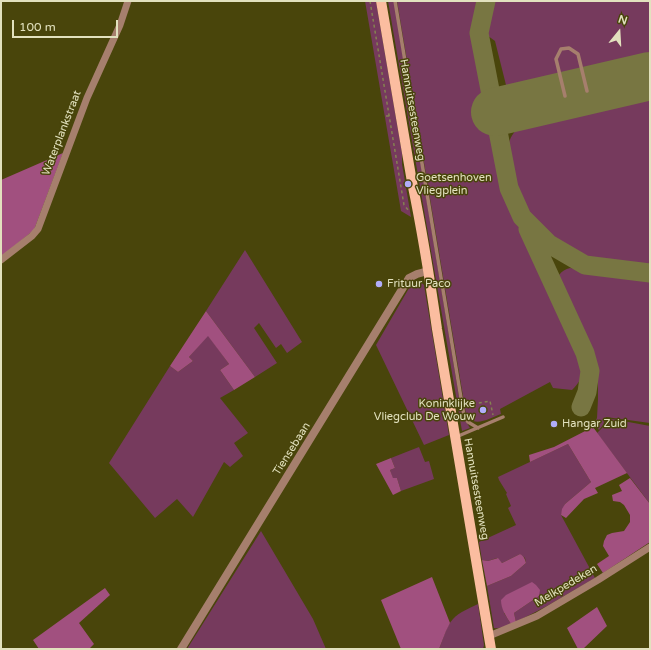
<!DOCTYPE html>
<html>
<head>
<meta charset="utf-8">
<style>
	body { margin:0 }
	#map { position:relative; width:651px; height:650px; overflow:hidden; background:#49450b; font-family:"Varela Round",sans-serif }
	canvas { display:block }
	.frame { position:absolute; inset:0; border:2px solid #e2e1be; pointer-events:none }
	.north { position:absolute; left:599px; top:12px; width:40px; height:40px; -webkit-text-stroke:3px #49450b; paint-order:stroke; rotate:18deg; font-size:11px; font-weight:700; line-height:16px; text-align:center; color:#e2e1be }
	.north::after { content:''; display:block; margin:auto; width:14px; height:18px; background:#e2e1be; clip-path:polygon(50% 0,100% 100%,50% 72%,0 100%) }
	.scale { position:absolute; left:12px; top:20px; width:106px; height:18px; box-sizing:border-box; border:2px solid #e2e1be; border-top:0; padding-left:5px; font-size:12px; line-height:14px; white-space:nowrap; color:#e2e1be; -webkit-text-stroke:3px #49450b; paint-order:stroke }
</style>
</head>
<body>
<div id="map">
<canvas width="651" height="650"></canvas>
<div class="frame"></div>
<div class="north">N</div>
<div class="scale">100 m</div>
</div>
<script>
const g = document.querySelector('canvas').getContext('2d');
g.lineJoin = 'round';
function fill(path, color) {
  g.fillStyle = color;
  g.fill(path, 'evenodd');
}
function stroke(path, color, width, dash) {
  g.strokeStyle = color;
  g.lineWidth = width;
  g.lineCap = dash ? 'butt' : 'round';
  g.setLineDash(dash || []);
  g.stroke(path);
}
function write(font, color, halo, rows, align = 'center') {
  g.font = font + ' "Varela Round",sans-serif';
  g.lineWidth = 3;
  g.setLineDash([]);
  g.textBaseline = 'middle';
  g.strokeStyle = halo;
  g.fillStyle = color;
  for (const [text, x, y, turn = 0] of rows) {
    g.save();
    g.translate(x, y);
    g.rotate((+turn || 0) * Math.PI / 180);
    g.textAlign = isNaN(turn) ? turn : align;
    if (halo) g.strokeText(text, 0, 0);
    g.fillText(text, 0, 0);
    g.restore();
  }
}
fill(new Path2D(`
	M365,1H376L402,153V164L411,217L401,211Z
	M388,1H394L462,415L470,428L462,431Z
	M397,1H481L474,38L475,49L507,190L524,234L580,353C584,371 585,377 572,390L553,388L550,382L500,409L501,414C490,418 473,429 466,414Z
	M491,1H650V57L524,87L517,88L506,85L495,41L484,33Z
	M650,92V269C630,267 598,266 581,257C562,247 538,229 526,210C518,199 515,187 512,174C511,167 508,160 508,153C507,134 520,124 536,119Z
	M245,250L302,342L287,353L281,344L276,348L259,323L254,328L277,363L255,377L206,311Z
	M570,268L650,278V423L606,417L603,425L599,430L594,424L597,418L598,399V377L593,360L558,287C555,277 561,270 570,268Z
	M416,281H420L424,285L449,435L424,445L376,345L412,283Z
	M208,335L229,364L220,370L234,390L220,398L248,433L234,443L243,456L230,467L224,462L193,517L177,499L155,518L109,463L170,366L178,372L193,361L189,357Z
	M607,418L650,426V504L597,433L604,426Z
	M568,444L591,482L565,504L561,515L595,578L547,606L516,622L514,613L539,596L504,613L511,624C505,626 500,629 494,628L487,586L511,576L526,563L525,558L520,554L502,563L497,558L488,561L482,560L479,542L516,525L508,508L511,506L506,494L507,493L499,480L498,477Z
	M419,447L425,462L429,461L434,479L401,491L397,478L393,479L390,470L395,468L391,458Z
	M261,531L313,619L326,649H187Z
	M478,604L484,645L483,649H439C443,640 446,626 453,619C459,612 470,608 478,604Z`), '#763a5d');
fill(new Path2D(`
	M63,153L34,230L1,257V180Z
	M206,311L255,377L234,390L220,370L229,364L208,336L189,357L193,361L178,372L170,366Z
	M593,427L627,473L595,488L598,493L584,499L566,518L561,515L562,509L565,504L591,482L568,444L530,462L529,455L554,447Z
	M391,458L395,468L390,470L393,478H397L401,491L393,495L376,464Z
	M630,478L650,504V542L603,573L597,564L609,556L603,546L604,541L607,535L612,533L624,531L630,522V515L624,505L620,502L613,501L612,495L622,491L619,485Z
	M520,554C524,556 525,559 526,563L511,576L487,586L482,560L488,561L498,558L502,563Z
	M432,577L450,623L446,631L439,649H401L381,600Z
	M532,582L536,585L540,590L539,596L514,613L516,622L511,624C506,616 501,609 501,600L506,595Z
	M105,588L110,595L79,623L94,644L89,649H39L33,640Z
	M597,607L607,626L583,649H578L567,628Z`), '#a1507f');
stroke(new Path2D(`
	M486,1L479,33L509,188L522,217L549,244L585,265L650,273
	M528,229L585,353L590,371L587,392L581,407`), '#787642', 19);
stroke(new Path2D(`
	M495,112L650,76`), '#787642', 48);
stroke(new Path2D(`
	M370,1L404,205L409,211
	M386,116H392
	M467,405L490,401L493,415`), '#858251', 1.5, [3, 3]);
stroke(new Path2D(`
	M395,1L464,416L468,422L478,428
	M565,96L556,59L561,49L569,48L578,54L587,91
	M456,437L503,417`), '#a67f6d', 3.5);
stroke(new Path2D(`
	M1,260L32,236L38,229L87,98L120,25L128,1
	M489,636L537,616L598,580L650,547`), '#a67f6d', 7);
stroke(new Path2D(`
	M181,649L409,278L417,274L428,271`), '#a67f6d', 8);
stroke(new Path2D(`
	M381,1L412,182C422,230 430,280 437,329L491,649`), '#fbbda0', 10);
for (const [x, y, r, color] of [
	[408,184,4,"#b1adfa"],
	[379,284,4,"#b1adfa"],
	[483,410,4,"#b1adfa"],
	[554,424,4,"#b1adfa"]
]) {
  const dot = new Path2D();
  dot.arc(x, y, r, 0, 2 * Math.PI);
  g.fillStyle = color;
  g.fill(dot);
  stroke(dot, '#49450b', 1.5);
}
write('11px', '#e2e1be', '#49450b', [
	["Hannuitsesteenweg",412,110,80],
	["Waterplankstraat",62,133,-69],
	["Tiensebaan",292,449,-58],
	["Hannuitsesteenweg",476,489,80],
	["Melkpedeken",566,586,-31]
]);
write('11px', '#e2e1be', '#49450b', [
	["Goetsenhoven",416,178],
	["Vliegplein",416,191],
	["Frituur Paco",387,284],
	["Koninklijke",475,404,"right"],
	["Vliegclub De Wouw",475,417,"right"],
	["Hangar Zuid",562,424]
], 'left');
</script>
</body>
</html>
